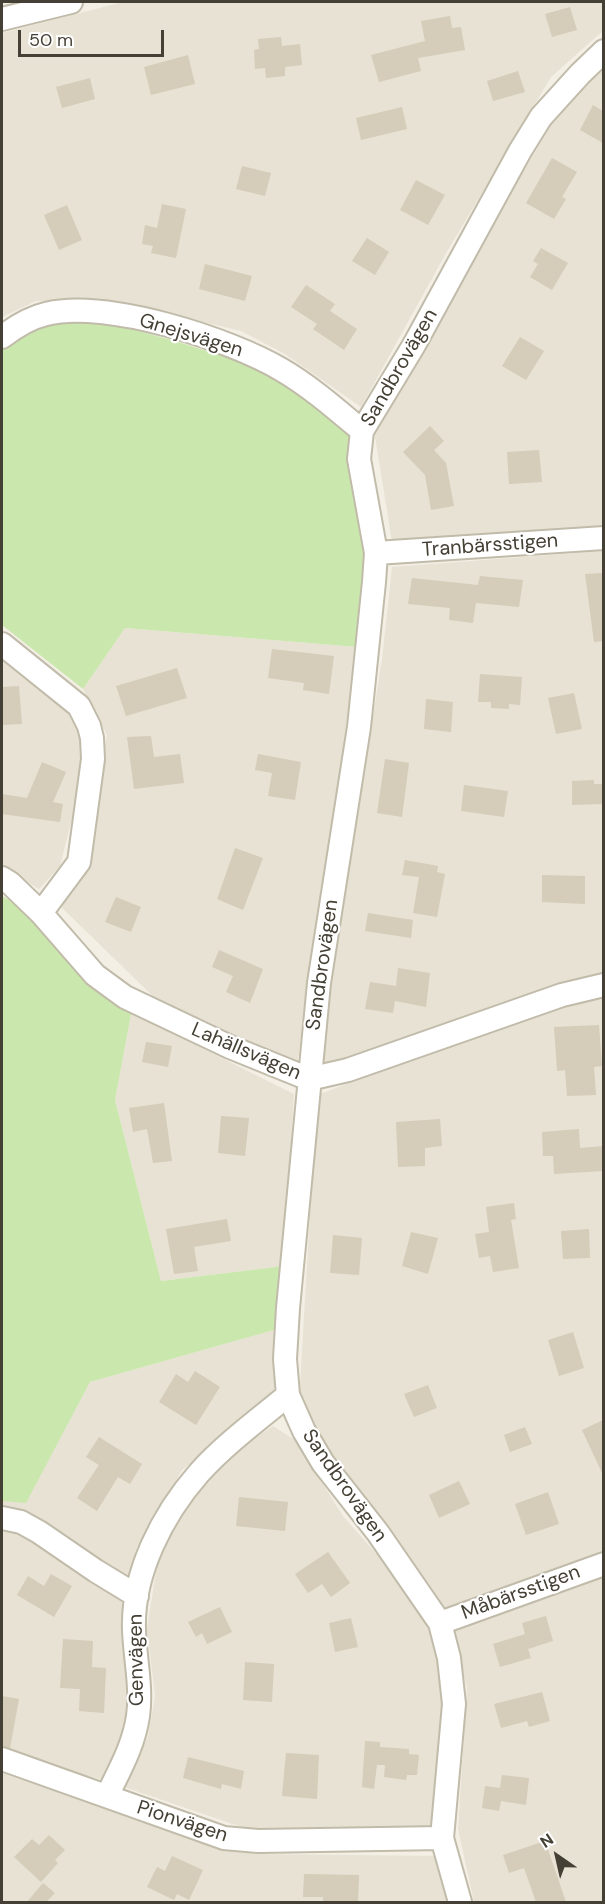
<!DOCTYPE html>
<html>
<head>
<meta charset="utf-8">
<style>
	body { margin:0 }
	#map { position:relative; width:605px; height:1904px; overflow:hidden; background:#f3efe5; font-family:"DM Sans",sans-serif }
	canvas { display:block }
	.frame { position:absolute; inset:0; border:3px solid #454035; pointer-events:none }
	.north { position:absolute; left:527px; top:1826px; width:60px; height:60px; -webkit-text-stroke:4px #fff; paint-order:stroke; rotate:326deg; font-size:16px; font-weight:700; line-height:24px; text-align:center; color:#454035 }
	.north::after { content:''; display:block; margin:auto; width:21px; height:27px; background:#454035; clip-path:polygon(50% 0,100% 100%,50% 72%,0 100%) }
	.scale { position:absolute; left:18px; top:30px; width:146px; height:27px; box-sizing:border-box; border:3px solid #454035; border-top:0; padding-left:8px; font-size:18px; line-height:21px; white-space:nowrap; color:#454035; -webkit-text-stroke:4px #fff; paint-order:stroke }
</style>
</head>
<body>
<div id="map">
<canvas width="605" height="1904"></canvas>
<div class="frame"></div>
<div class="north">N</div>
<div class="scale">50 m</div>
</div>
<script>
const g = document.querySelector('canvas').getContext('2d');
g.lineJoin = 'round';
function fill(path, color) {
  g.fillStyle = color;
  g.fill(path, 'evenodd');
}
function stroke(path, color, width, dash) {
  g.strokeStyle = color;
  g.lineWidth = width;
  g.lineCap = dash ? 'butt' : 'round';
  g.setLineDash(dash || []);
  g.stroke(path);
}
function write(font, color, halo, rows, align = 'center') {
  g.font = font + ' "DM Sans",sans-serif';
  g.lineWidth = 4.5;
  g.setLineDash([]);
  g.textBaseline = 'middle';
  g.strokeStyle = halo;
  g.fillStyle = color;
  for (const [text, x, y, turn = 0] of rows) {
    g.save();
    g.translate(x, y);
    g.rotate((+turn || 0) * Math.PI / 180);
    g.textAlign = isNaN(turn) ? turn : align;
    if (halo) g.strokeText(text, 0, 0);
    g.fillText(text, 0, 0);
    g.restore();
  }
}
fill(new Path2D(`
	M123,2H603V31L551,77L445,255L361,407L285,354L241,331L121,303L36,301L2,317V33Z
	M603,69V533L392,542L373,424L569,95Z
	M603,551V974L531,994L334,1067L322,1063V1037L382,659L392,567Z
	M125,628L358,647L297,1065L163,1006L55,901L82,867L107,735L83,689Z
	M2,654L69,706L92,738L60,866L39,889L2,867Z
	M603,999V1555L445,1611L419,1571L358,1496L299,1402L317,1095L558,1006Z
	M132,1009L159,1027L294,1094L284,1266L161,1281L115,1100Z
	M281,1328L277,1383L269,1401L182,1470L136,1549L127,1635L134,1698L105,1780L2,1755V1501L26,1502L90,1382Z
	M273,1426L295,1440L343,1516L402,1583L431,1634L446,1686L438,1834H262L124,1787L148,1736L155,1696L147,1629L159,1552L201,1475Z
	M603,1577V1902H474L458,1829L467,1688L452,1629Z
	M2,1773L101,1807L254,1854L441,1856L451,1902H2Z`), '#e7e2d3');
fill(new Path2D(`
	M39,322L113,324L175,341L242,362L299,394L351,430L371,572L358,647L125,628L83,689L2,625V344Z
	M2,896L24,908L132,1009L115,1100L161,1281L284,1266L281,1328L90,1382L26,1503L2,1501Z`), '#cae8ad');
fill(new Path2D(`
	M570,7L577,30L552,37L545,14Z
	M450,16L452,28L461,27L465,50L418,58L421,71L379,82L371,55L425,41L421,21Z
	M281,37L282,46L300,44L302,65L285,67V76L266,78L265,68L255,69L254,50L259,49L258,39Z
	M188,55L195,84L151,95L144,67Z
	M518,71L525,92L493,101L487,81Z
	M90,78L95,99L62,108L56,87Z
	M593,105L603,111V143L580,130Z
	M402,107L407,129L361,140L356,118Z
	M552,158L577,172L562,197L566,199L554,219L526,203Z
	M242,166L271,173L265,196L236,189Z
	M416,180L445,195L428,225L400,210Z
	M162,204L186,209L176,258L151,253L153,246L142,244L145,225L157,228Z
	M67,205L82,240L59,250L44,215Z
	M367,238L389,252L375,275L352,261Z
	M541,248L568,263L552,290L530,277L538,264L533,261Z
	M205,264L252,276L245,301L199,289Z
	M306,285L335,304L330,311L357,329L344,350L313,329L317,324L291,307Z
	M520,337L544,351L526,380L502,366Z
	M430,426L444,441L434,450L446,463L454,506L431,510L425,475L403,452Z
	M539,450L542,482L509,484L507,452Z
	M603,573V641L594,642L585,574Z
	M480,576L523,580L519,607L476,603L473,623L449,620L450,608L408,604L412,578L478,585Z
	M272,649L334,656L329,694L303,690L304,683L268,678Z
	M177,668L187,698L126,716L116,686Z
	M480,674L522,677L520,705L509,704V709L491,708V702H478Z
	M19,686L22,724L2,725V687Z
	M574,693L582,729L556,734L548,698Z
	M426,699L453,702L451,732L424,729Z
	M151,736L154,757L180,754L184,783L134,789L127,737Z
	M258,754L301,762L295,800L268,796L272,773L255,770Z
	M385,759L409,763L402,817L377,813Z
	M42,762L66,772L53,802L63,804L60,822L2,814V794L27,798Z
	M594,780V784H603V804L572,805V781Z
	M464,785L508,791L504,817L461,811Z
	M235,848L263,858L243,910L217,899Z
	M405,860L438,866L437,872L445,874L437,917L413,913L419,877L402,875Z
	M542,875L585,876V904L542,902Z
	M116,897L141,907L131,932L105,922Z
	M368,913L413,920L411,938L365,931Z
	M219,950L263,969L250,1003L226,992L233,976L212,967Z
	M398,968L430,973L426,1007L395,1001L393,1013L365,1009L370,982L396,986Z
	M599,1025L602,1066L594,1067L596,1095L567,1096L565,1070L557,1071L554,1027Z
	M146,1042L172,1046L168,1067L142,1062Z
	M164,1103L172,1161L153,1163L147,1129L133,1132L129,1108Z
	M221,1116L249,1118L245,1156L218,1153Z
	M440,1119L442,1146L425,1148V1166L398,1167L396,1122Z
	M579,1129L580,1148L603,1146V1171L554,1174L553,1156H543L542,1132Z
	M514,1203L516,1219L511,1220L519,1268L493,1272L490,1256L479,1258L475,1234L489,1232L486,1207Z
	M227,1219L231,1241L194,1247L198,1271L174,1274L166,1229Z
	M589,1229L590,1258L563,1259L561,1231Z
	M411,1232L438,1238L428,1274L402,1266Z
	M333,1235L362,1238L359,1275L330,1273Z
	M573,1332L584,1368L559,1376L548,1340Z
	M195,1371L220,1387L196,1425L159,1402L176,1374L188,1382Z
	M428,1385L437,1408L414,1417L404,1394Z
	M603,1420V1475L582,1430Z
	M525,1427L532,1444L510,1452L504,1435Z
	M99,1437L142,1464L130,1484L118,1477L97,1511L77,1498L99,1465L86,1457Z
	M459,1481L470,1504L439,1518L429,1495Z
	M548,1492L559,1524L526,1535L515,1504Z
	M239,1497L288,1502L285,1531L236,1526Z
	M328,1552L350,1583L331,1597L322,1584L308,1593L295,1574Z
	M51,1574L72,1586L54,1617L17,1595L28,1576L44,1586Z
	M220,1607L232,1632L207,1644L202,1633L196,1637L188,1622Z
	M546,1616L553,1641L528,1649L531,1658L500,1667L493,1644L525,1634L522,1623Z
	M351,1618L358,1647L335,1652L329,1623Z
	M63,1639L93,1641L92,1667L106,1668L104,1713L79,1711L80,1689L60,1688Z
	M245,1662L274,1664L272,1702L243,1700Z
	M542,1692L550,1721L529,1727L527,1721L501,1728L494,1704Z
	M2,1696L19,1699L10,1748L2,1746Z
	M365,1741L380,1742V1747L409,1749V1754L419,1755L417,1775H407L406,1780L384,1777L385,1765H377L374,1789L362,1787Z
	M286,1753L319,1755L317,1799L282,1796Z
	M188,1757L244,1771L241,1789L222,1784L221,1789L183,1778Z
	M502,1775L529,1778L526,1805L501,1801L499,1811L482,1808L485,1786L500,1788Z
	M49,1835L65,1850L55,1860L58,1863L41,1882L14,1857L32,1839L39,1845Z
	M545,1841L566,1902H536L524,1868L509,1873L503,1855Z
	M172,1856L203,1870L189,1900L177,1894L174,1900L147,1887L157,1867L165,1871Z
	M304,1874L359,1875L358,1902H323V1897H303Z
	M43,1883L55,1893L46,1902H27Z`), '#d5ccba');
const minor = new Path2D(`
	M2,19L71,2
	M2,337C15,327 29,318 46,314C106,299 230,339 282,370C311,387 337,410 362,431
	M376,553L604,538
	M2,644L79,706L89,726L92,738L93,759L79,862L41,913
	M2,878L10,883L41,913L95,975L125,997L230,1047L309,1079L348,1070L562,995L604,985
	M2,1518L21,1522L39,1532L96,1571L137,1596
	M440,1623L604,1564
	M2,1759L224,1838L258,1841L442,1838
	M107,1796C119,1771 134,1745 138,1716C142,1688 135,1658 134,1630C132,1573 163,1514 199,1473C225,1444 258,1420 288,1395
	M460,1902L442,1838L454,1704L449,1658L440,1623L378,1533L323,1463L304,1431L288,1395L285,1359L288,1308L319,983L359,727L374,582L376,553L359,459L362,431L414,345L520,151L541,117L580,74L604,51`);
stroke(minor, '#c1bbaa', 26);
stroke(minor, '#fff', 22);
write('20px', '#454035', '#fff', [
	["Gnejsvägen",191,336,17],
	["Sandbrovägen",400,368,-60],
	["Tranbärsstigen",490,546,-4],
	["Sandbrovägen",323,965,-82],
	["Lahällsvägen",246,1052,23],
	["Sandbrovägen",344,1486,55],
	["Måbärsstigen",521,1593,-20],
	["Genvägen",137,1660,-91],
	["Pionvägen",182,1822,18]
]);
</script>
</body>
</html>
